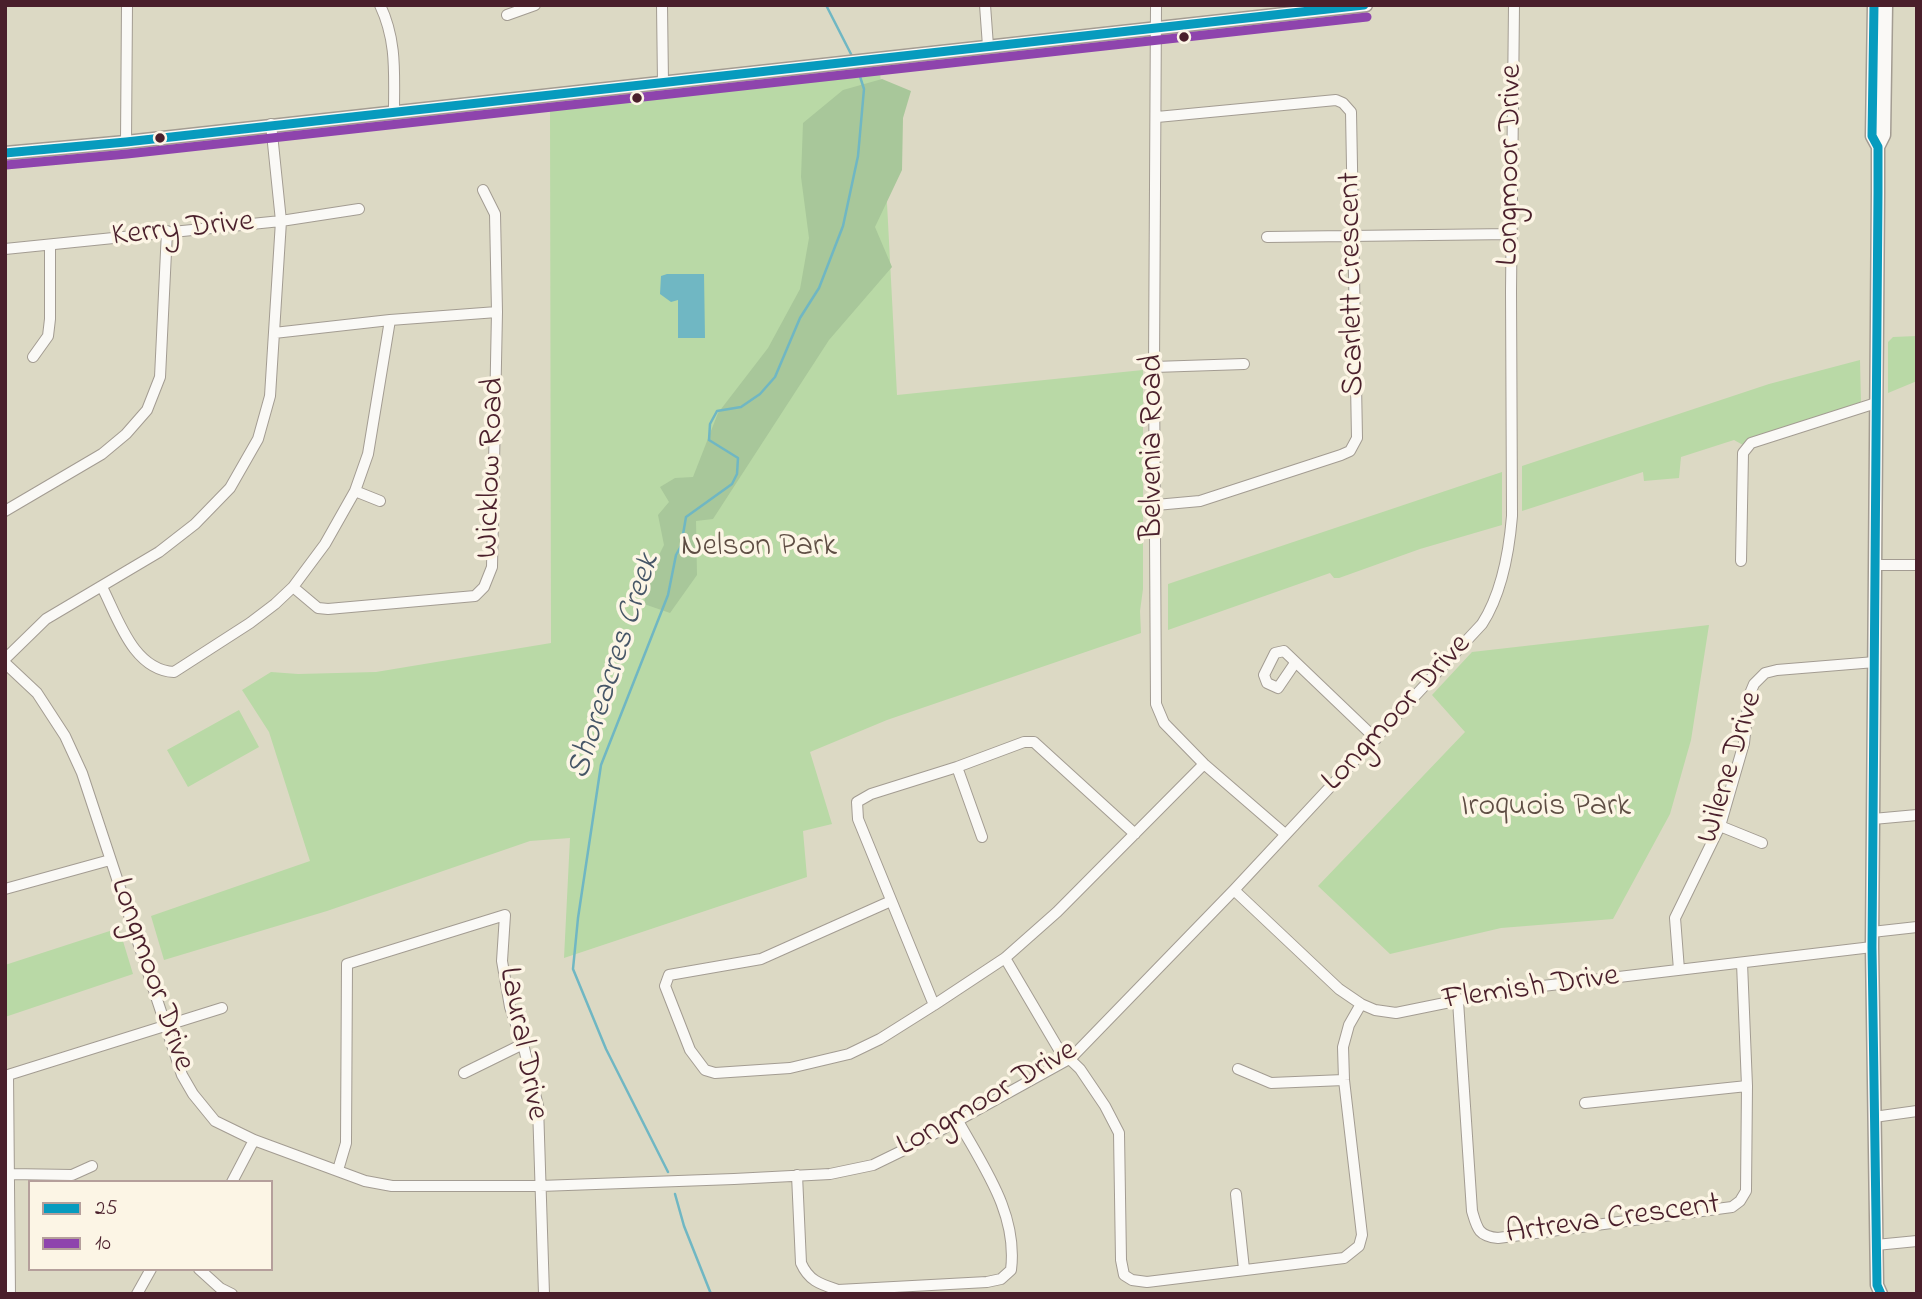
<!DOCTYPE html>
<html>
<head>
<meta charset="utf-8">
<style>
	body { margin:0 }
	#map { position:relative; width:1922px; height:1299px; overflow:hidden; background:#dcd9c4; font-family:"Indie Flower",sans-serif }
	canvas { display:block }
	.frame { position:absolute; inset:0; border:7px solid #4a1f2b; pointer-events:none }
	.legend { position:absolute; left:28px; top:1180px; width:245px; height:91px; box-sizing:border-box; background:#fcf5e5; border:2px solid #b59f9b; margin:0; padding:9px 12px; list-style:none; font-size:21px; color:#4a1f2b }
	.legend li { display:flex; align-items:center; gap:14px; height:35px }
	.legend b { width:35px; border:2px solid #b59f9b }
</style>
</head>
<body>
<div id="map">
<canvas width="1922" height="1299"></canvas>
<div class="frame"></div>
<ul class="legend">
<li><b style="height:9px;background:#079bbe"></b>25</li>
<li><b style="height:9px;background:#8e44ad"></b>10</li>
</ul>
</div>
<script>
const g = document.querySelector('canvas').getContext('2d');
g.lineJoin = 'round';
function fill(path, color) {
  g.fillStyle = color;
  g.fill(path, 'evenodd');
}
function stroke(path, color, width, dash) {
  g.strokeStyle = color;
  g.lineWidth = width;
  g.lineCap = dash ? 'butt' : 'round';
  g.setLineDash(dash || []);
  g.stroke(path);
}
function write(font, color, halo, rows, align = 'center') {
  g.font = font + ' "Indie Flower",sans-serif';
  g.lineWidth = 7;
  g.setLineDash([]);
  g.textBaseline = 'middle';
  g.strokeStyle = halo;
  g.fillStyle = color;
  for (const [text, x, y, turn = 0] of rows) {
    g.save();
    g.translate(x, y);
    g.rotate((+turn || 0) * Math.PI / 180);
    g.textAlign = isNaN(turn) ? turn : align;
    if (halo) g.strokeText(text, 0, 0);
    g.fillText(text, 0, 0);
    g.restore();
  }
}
fill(new Path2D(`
	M880,69L897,395L1143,370V589L1140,611L1141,633L887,720L810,752L832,824L803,831L807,877L564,958L570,838L530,841L327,911L164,960L151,916L310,861L269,732L242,690L271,672L298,674L376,672L551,643L550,108Z
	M1917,336V381L1888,393V342L1893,337Z
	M1860,360L1861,402L1755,437L1743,445L1734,440L1681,457L1679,478L1644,481L1643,472L1522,511V466L1769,384Z
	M1502,472V525L1420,549L1339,578H1334L1330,573L1168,630V584Z
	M1709,625L1691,740L1670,814L1613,919L1501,928L1390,954L1318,886L1465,732L1432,695L1472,652Z
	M239,710L259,747L188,787L167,750Z
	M119,928L133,974L5,1017V965Z`), '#b9d9a6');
fill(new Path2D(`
	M882,79L911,91L903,118L902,170L875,227L892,267L829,340L713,519L696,521L697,575L670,613L644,604L649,575L664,545L658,515L669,502L660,487L675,478L693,477L718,413L768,348L800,289L809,238L801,177L803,123L843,90Z`), '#a8c79a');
fill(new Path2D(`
	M667,274H704L705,338H678V300L671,302L660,294L661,276Z`), '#70b7c3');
stroke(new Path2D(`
	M826,5L853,58
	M668,1172L606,1049L573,969L578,918L601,765L668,595L676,555L681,546L686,517L732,484L737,474L738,458L709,440L710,424L717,411L741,407L760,394L775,377L800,318L819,288L843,226L858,156L864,89L856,64
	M675,1194L684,1226L711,1294`), '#70b7c3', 2.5);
const minor = new Path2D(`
	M380,5C397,41 394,73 394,112
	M662,5L663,83
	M985,5L988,46
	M1156,5L1154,367L1156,704L1164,723L1204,764L1285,834
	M507,15L535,5
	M126,142L127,5
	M1267,237L1512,234
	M5,249L281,221L359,209
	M274,333L390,320L497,312
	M33,357L48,336L50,319V245
	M1154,367L1244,364
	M355,491L380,501
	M1156,505L1200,501L1341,455L1350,451L1357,438L1351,112L1343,103L1336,100L1157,117
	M5,511L102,454L126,434L147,410L160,377L167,231
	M1741,561L1743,453L1751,443L1876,403
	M1876,565H1917
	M102,587C118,618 133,670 174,672L250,623L275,604L293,587L325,544L355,491L368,454L390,320
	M293,587L318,608L328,609L475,596L484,587L492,567L497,312L495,214L483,190
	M5,659L46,619L159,552L195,524L230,488L258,439L270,396L281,221L271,124
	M5,663L37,693L65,736L82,773L182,1075L193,1094L215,1121L254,1140L365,1181L392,1186H540L734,1179L830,1174L873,1165L912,1146L1071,1058L1234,890L1482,624C1502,593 1509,553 1512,516L1511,291L1514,5
	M1295,663L1278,688L1267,683L1264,675L1275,653L1284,651L1376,739
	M957,767L982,837
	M1873,819L1917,815
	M1720,826L1762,843
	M5,889L110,860
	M1234,890L1339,989L1361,1004L1375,1010L1396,1013L1509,990L1872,947
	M891,901L761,959L669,975L665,986L690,1050L705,1070L715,1073L790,1068L849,1054L880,1039L934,1005L1005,958L1057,912L1204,764
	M1872,932L1917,927
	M1005,958L1058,1048L1080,1069L1105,1106L1119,1133L1121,1260L1124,1275L1132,1280L1147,1282L1344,1258L1359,1246L1362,1235L1344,1080L1343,1047L1349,1025L1361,1004
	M1679,970L1675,918L1720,826L1744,743L1749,696L1754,684L1765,673L1777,670L1875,662
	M1458,1001L1472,1211C1477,1228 1478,1236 1498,1238L1732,1207L1740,1201L1746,1191L1747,1086L1742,963
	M934,1005L858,819L857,802L871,794L957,767L1024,742H1034L1135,834
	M1238,1069L1271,1083L1344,1080
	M464,1073L523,1044
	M1585,1103L1747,1086
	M1874,1117L1917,1111
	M338,1170L346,1143L347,964L505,915L502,961L510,1007L523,1044L538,1106L544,1294
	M10,1174L72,1175L92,1166
	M797,1175L801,1263C809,1281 820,1284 838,1290L987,1282L1001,1279L1011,1270C1018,1214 984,1168 958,1121
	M232,1182L254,1140
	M1236,1194L1244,1269
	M1876,1245L1917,1241
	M199,1269L220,1288L232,1294
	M10,1294L8,1075L222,1008
	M137,1294L151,1269`);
const major = new Path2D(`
	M1874,5L1872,136L1878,147V193L1872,947L1877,1285L1881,1294
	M1878,147L1884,135L1886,5
	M5,153L126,142L1366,5`);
stroke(minor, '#a39c92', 12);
stroke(major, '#a39c92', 15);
stroke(minor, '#faf9f6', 10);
stroke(major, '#faf9f6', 12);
stroke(new Path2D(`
	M1874,5L1872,136L1878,147V193L1872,947L1877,1285L1881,1294
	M5,153L126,142L1364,5`), '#079bbe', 9);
stroke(new Path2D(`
	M6,165L127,154L1367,17`), '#8e44ad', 9);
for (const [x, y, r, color] of [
	[1184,37,6,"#4a1f2b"],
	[637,98,6,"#4a1f2b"],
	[160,138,6,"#4a1f2b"]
]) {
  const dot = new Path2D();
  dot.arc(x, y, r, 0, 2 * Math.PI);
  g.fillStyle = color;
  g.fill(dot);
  stroke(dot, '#fcf5e5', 2.5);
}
write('32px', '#4a1f2b', '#fcf5e5', [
	["Longmoor Drive",1512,165,-89],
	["Kerry Drive",183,231,-6],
	["Scarlett Crescent",1354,284,-91],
	["Belvenia Road",1155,447,-90],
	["Wicklow Road",493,468,-88],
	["Longmoor Drive",1398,714,-47],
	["Wilene Drive",1732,768,-73],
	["Longmoor Drive",150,975,71],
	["Flemish Drive",1531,990,-8],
	["Laural Drive",521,1044,79],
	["Longmoor Drive",988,1100,-30],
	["Artreva Crescent",1613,1221,-8]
]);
write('32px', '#5f4e44', '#fcf5e5', [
	["Nelson Park",759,549],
	["Iroquois Park",1546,809]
]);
write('italic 33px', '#465667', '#fcf5e5', [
	["Shoreacres Creek",616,667,-72]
]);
</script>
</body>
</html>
